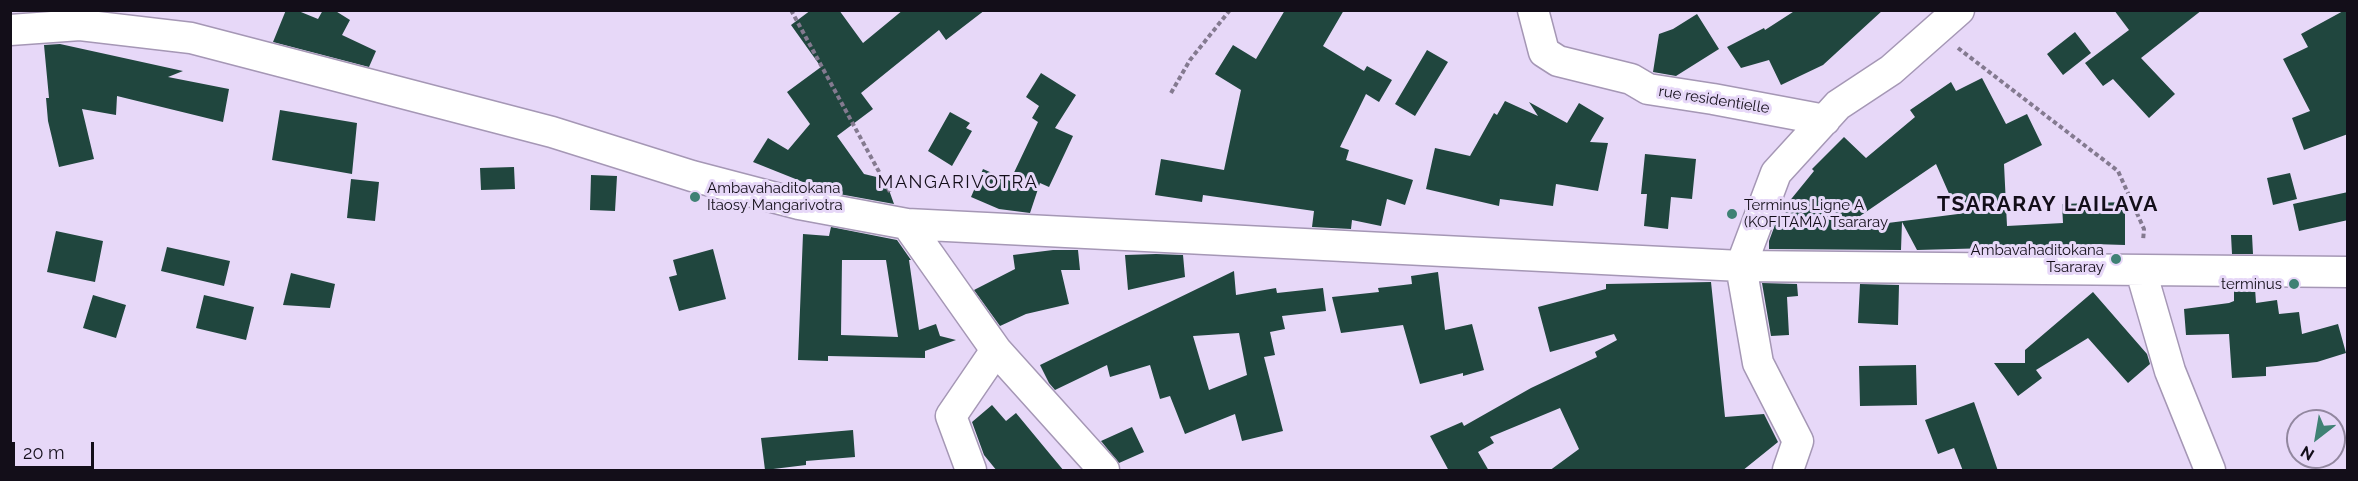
<!DOCTYPE html>
<html>
<head>
<meta charset="utf-8">
<style>
	body { margin:0 }
	#map { position:relative; width:2358px; height:481px; overflow:hidden; background:#e7d8f8; font-family:Raleway,sans-serif }
	canvas { display:block }
	.frame { position:absolute; inset:0; border:12px solid #130e19; pointer-events:none }
	.north { position:absolute; left:2286px; top:409px; width:60px; height:60px; box-sizing:border-box; background:#e7d8f8; border:2px solid #92879f; border-radius:50%; rotate:211deg; font-size:16px; font-weight:700; line-height:24px; text-align:center; color:#130e19 }
	.north::after { content:''; display:block; margin:auto; width:21px; height:27px; background:#3f8174; clip-path:polygon(50% 0,100% 100%,50% 72%,0 100%) }
	.scale { position:absolute; left:12px; top:442px; width:82px; height:27px; box-sizing:border-box; border:3px solid #130e19; border-top:0; padding-left:8px; font-size:18px; line-height:21px; white-space:nowrap; color:#130e19; -webkit-text-stroke:4px #e7d8f8; paint-order:stroke }
</style>
</head>
<body>
<div id="map">
<canvas width="2358" height="481"></canvas>
<div class="frame"></div>
<div class="north">N</div>
<div class="scale">20 m</div>
</div>
<script>
const g = document.querySelector('canvas').getContext('2d');
g.lineJoin = 'round';
function fill(path, color) {
  g.fillStyle = color;
  g.fill(path, 'evenodd');
}
function stroke(path, color, width, dash) {
  g.strokeStyle = color;
  g.lineWidth = width;
  g.lineCap = dash ? 'butt' : 'round';
  g.setLineDash(dash || []);
  g.stroke(path);
}
function write(font, color, halo, rows, align = 'center') {
  g.font = font + ' Raleway,sans-serif';
  g.lineWidth = 6;
  g.setLineDash([]);
  g.textBaseline = 'middle';
  g.strokeStyle = halo;
  g.fillStyle = color;
  for (const [text, x, y, turn = 0] of rows) {
    g.save();
    g.translate(x, y);
    g.rotate((+turn || 0) * Math.PI / 180);
    g.textAlign = isNaN(turn) ? turn : align;
    if (halo) g.strokeText(text, 0, 0);
    g.fillText(text, 0, 0);
    g.restore();
  }
}
fill(new Path2D(`
	M286,10H296L318,19L323,10H334L350,20L342,35L376,51L369,67L273,42Z
	M811,10H839L863,43L903,10H985L946,40L939,30L861,93L873,109L837,136L864,174L885,179L894,204L828,192L753,162L768,138L788,150L810,124L787,92L821,67L791,25Z
	M1285,10H1344L1323,46L1364,71L1367,66L1392,80L1379,102L1366,94L1340,147L1349,150L1346,160L1413,180L1405,205L1387,199L1381,226L1352,220L1351,229L1312,227L1314,211L1203,195L1202,202L1155,195L1161,159L1224,170L1241,90L1215,74L1233,45L1256,59Z
	M1796,10H1883L1823,65L1781,85L1769,60L1741,68L1727,47L1764,28L1765,30Z
	M2114,10H2202L2141,58L2175,94L2149,118L2113,79L2103,86L2085,63L2129,30Z
	M2345,10H2348V134L2304,150L2292,118L2310,111L2283,59L2308,47L2301,34Z
	M1697,14L1719,49L1676,76L1653,72L1659,34L1673,29Z
	M2075,32L2091,53L2063,75L2047,54Z
	M60,44L183,71L168,77L229,89L223,122L117,96L116,115L82,109L94,159L59,167L48,121L46,98H49L44,45Z
	M1427,50L1448,62L1415,116L1395,104Z
	M1041,73L1076,95L1055,128L1073,136L1049,187L1040,183L1030,213L999,209L971,197L983,169L1010,181L1038,122L1032,118L1039,106L1026,97Z
	M1982,78L2006,124L2027,114L2042,145L2004,164L2007,226L2063,223L2062,204L2125,202V245L2093,244V247L2065,249V246L1917,250L1902,222L1901,250L1769,249V241L1779,214L1814,171L1812,169L1844,137L1866,158L1915,117L1910,110L1951,82L1956,91ZM1936,164L1958,214L1841,229Z
	M1505,101L1538,116L1529,102L1567,123L1579,103L1604,118L1590,142L1608,143L1598,191L1556,184L1553,206L1500,199L1499,206L1426,189L1435,148L1470,156L1494,113L1497,115Z
	M280,110L357,123L352,174L272,160Z
	M950,112L970,123L966,128L972,131L952,166L928,151Z
	M1645,154L1696,159L1692,199L1671,197L1668,229L1644,226L1647,194H1641Z
	M514,167L515,189L481,190L480,168Z
	M2290,173L2297,199L2273,205L2267,178Z
	M591,175L617,176L615,211L590,210Z
	M351,179L379,182L375,221L347,218Z
	M2348,192V220L2299,231L2293,204Z
	M831,227L897,240L911,260H909L919,330L936,324L940,336L956,340L925,351V358L828,356V361L798,360L803,234L829,236ZM842,260H886L898,337L841,335Z
	M56,231L103,241L95,282L47,272Z
	M2231,235H2252L2253,254H2232Z
	M167,247L230,261L224,286L161,271Z
	M713,249L726,299L679,311L669,277L677,275L673,260Z
	M1053,250H1078L1080,270H1061L1069,304L1026,314L1000,326L974,290L1015,269L1013,255Z
	M1156,254L1183,255L1185,277L1128,290L1125,255Z
	M1234,271L1236,295L1276,288L1277,293L1323,288L1326,311L1282,316L1285,329L1270,332L1275,355L1264,357L1283,431L1242,441L1235,414L1185,434L1170,396L1160,399L1150,365L1110,377L1107,365L1055,390L1049,383L1040,365ZM1239,333L1247,375L1209,390L1193,336Z
	M1438,272L1445,330L1472,324L1484,370L1463,376V373L1420,384L1403,325L1341,333L1332,297L1379,292L1378,288L1412,284L1411,276Z
	M291,273L335,284L330,308L283,305Z
	M1711,282L1725,417L1764,414L1778,442L1742,471H1549L1579,449L1560,408L1490,437L1494,443L1478,452L1489,471H1449L1430,436L1462,422L1464,426L1531,388L1597,357L1595,352L1617,340L1614,334L1550,352L1538,307L1606,289V284Z
	M1762,283L1797,284L1798,296L1787,297L1789,335L1771,336Z
	M1860,284L1899,285L1898,325L1858,323Z
	M2234,288H2255L2256,303L2277,300L2279,314L2299,312L2302,334L2338,324L2346,353L2317,362L2266,367V376L2232,378L2229,334L2186,335L2184,309L2229,303L2234,301Z
	M2093,292L2147,354L2150,364L2128,383L2088,338L2036,370L2042,378L2018,396L1994,363H2025V350Z
	M93,295L126,305L116,338L83,328Z
	M204,295L254,307L246,340L196,328Z
	M1916,365L1917,405L1860,406L1859,366Z
	M1974,402L1988,442L1998,471H1963L1954,448L1938,454L1925,420Z
	M992,405L1006,421L1016,413L1064,471H997L984,455L972,422Z
	M1132,427L1144,452L1119,463L1101,441Z
	M853,430L855,457L806,461V465L765,470L761,438Z`), '#20463e');
const street = new Path2D(`
	M1533,10L1544,52L1558,61L1631,79L1648,89L1713,99L1825,120
	M10,30L80,25L191,38L552,132L692,176L799,204L907,224L1741,266L2348,272
	M907,224L996,350L1104,470
	M2141,271L2170,371L2210,470
	M971,470L951,416L996,350
	M1788,470L1798,441L1758,363L1741,266L1776,173L1838,105L1891,70L1959,10`);
stroke(street, '#a597b5', 33);
stroke(new Path2D(`
	M791,10L890,192
	M1958,48L2118,171L2144,229L2143,241
	M1171,93L1190,60L1230,10`), '#847a90', 4, [4.5, 3]);
stroke(street, '#fff', 30);
for (const [x, y, r, color] of [
	[695,197,6,"#3f8174"],
	[1732,214,6,"#3f8174"],
	[2116,259,6,"#3f8174"],
	[2294,284,6,"#3f8174"]
]) {
  const dot = new Path2D();
  dot.arc(x, y, r, 0, 2 * Math.PI);
  g.fillStyle = color;
  g.fill(dot);
  stroke(dot, '#e7d8f8', 2);
}
write('15px', '#130e19', '#e7d8f8', [
	["rue residentielle",1714,100,9]
]);
write('15px', '#130e19', '#e7d8f8', [
	["Ambavahaditokana",707,188],
	["Itaosy Mangarivotra",707,205],
	["Terminus Ligne A",1744,205],
	["(KOFITAMA) Tsararay",1744,222],
	["Ambavahaditokana",2104,250,"right"],
	["Tsararay",2104,267,"right"],
	["terminus",2282,284,"right"]
], 'left');
g.letterSpacing = '1.5px';
write('18px', '#130e19', '#e7d8f8', [
	["MANGARIVOTRA",958,183]
]);
g.letterSpacing = '0px';
g.letterSpacing = '1.5px';
write('bold 21px', '#130e19', '#e7d8f8', [
	["TSARARAY LAILAVA",2048,205]
]);
g.letterSpacing = '0px';
</script>
</body>
</html>
